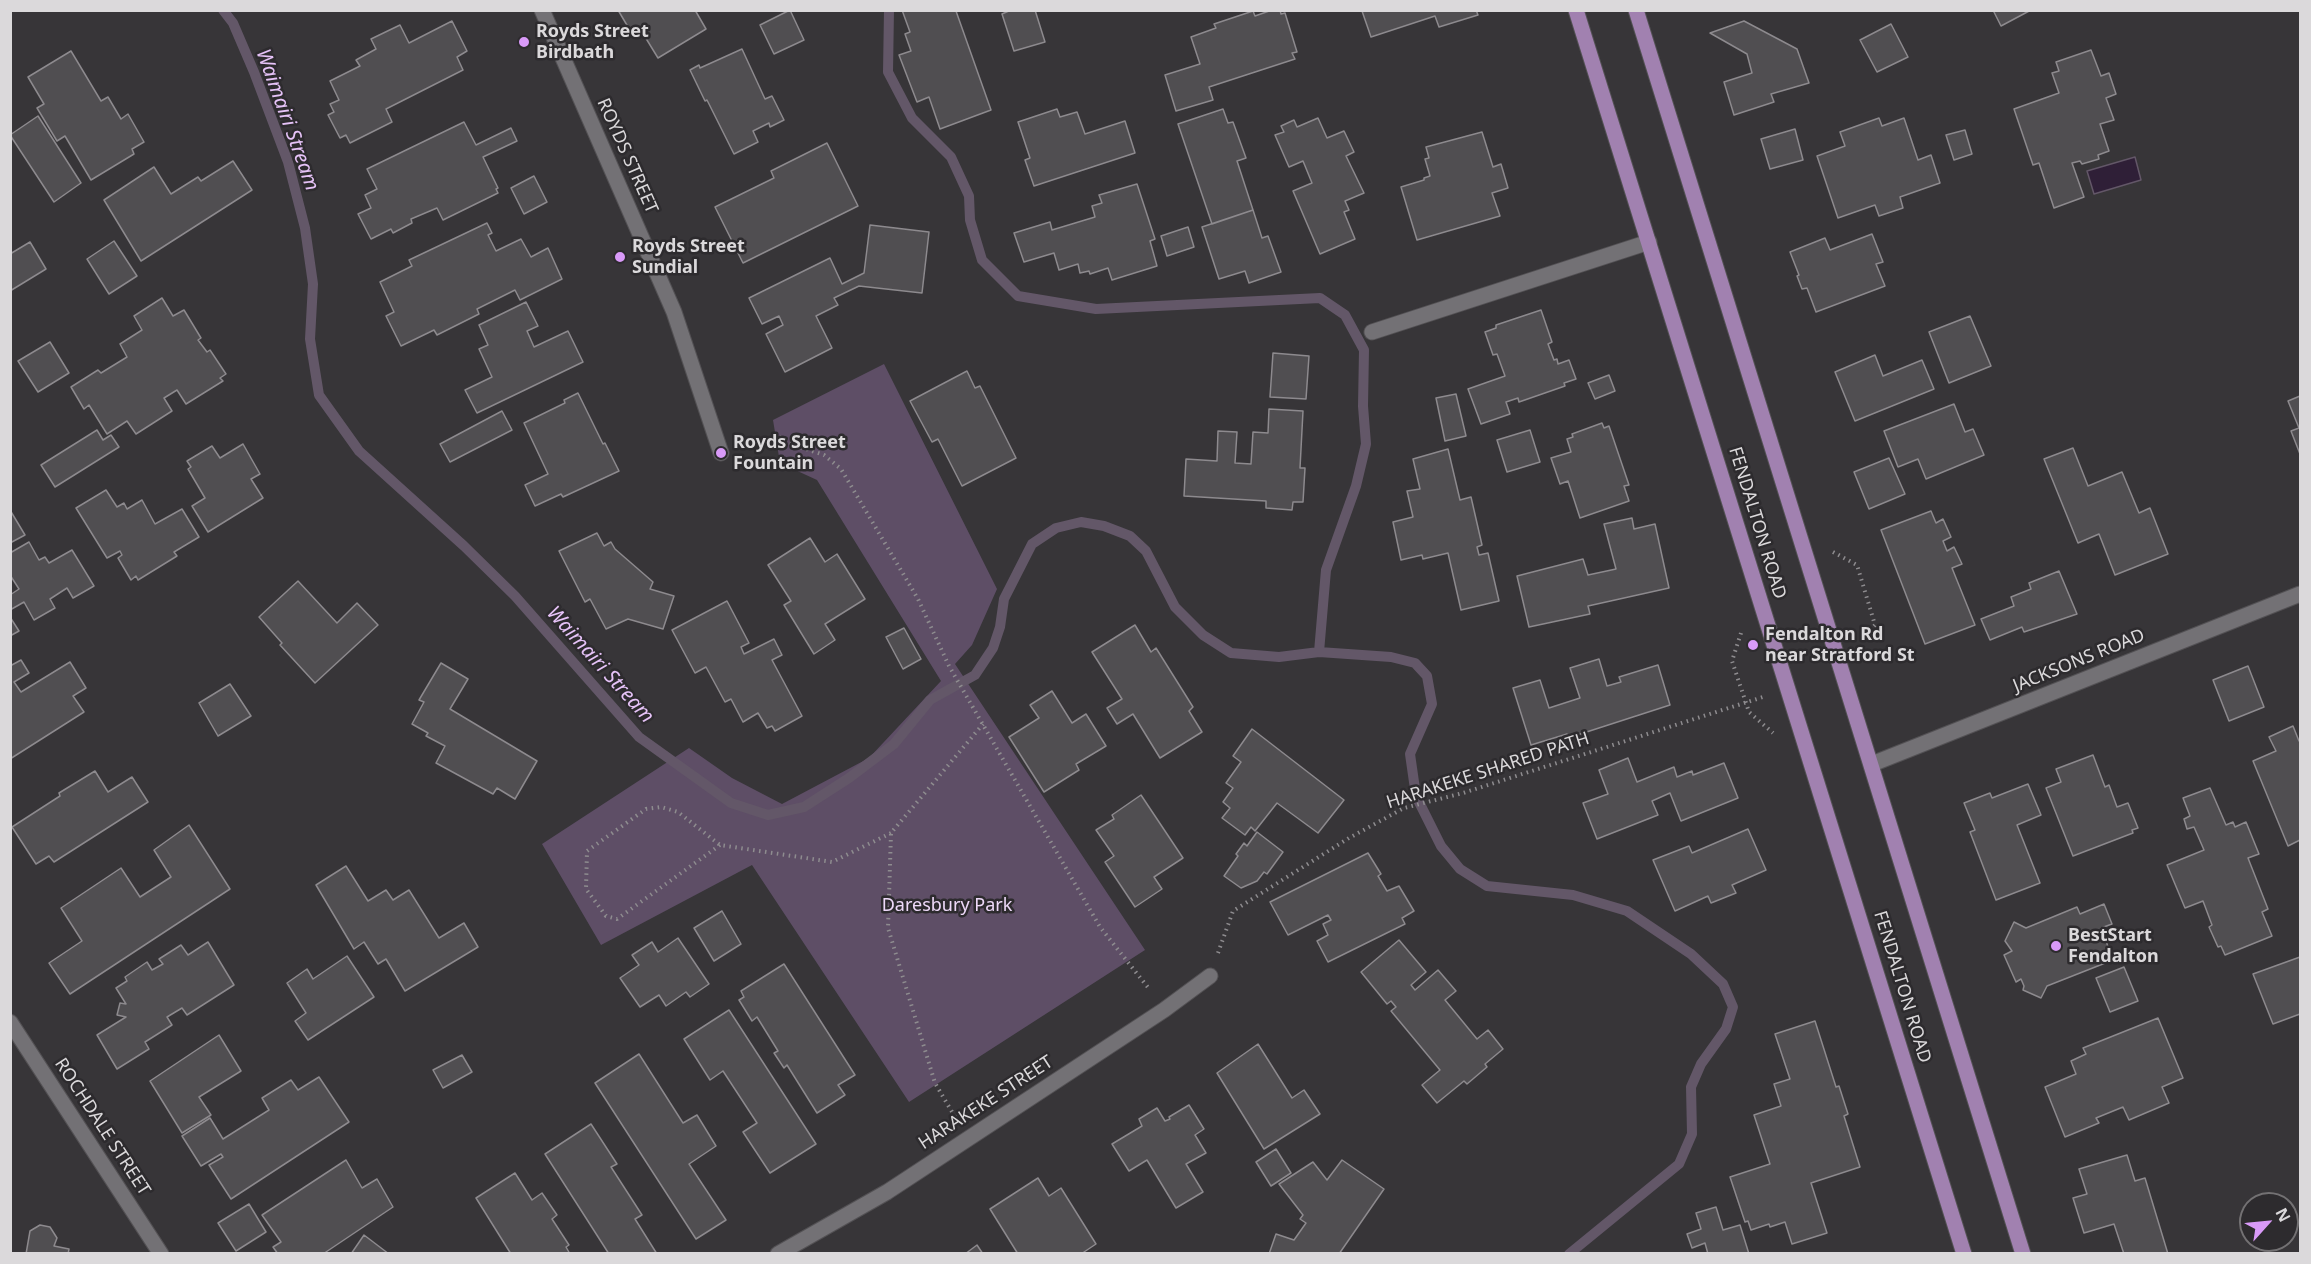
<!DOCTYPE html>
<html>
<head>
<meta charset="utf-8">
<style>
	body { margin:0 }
	#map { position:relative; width:2311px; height:1264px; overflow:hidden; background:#373538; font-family:"Noto Sans",sans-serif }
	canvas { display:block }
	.frame { position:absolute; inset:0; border:12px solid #dbd9db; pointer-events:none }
	.north { position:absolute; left:2239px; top:1192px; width:60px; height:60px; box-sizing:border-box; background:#2d2b2e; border:2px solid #737173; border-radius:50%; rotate:63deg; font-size:16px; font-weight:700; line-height:24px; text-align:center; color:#dbd9db }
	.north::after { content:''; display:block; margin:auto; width:21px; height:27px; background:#d99af8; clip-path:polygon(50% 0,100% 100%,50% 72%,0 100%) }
</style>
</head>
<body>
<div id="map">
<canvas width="2311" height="1264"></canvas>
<div class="frame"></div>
<div class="north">N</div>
</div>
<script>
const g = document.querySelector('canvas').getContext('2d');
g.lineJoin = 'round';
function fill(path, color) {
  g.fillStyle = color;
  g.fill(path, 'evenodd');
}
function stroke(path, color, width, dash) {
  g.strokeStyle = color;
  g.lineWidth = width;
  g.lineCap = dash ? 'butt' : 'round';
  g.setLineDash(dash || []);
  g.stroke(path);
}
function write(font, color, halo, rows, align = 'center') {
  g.font = font + ' "Noto Sans",sans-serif';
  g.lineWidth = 5;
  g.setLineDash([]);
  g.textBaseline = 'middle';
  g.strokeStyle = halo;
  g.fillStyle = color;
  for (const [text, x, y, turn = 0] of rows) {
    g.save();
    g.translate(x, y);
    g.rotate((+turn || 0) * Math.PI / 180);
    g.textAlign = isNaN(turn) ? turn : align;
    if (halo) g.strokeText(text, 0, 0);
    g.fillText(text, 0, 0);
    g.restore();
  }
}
fill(new Path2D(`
	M884,364L997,589L972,645L955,664L1145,950L909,1102L752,865L601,945L542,844L689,748L732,778L782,804L869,758L941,681L817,480L780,463L773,420Z`), '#5e4e66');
const water = new Path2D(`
	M2135,157L2141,180L2094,194L2087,171Z`);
fill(water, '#2f1f37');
stroke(water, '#635768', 1.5);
stroke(new Path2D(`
	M223,10L233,23L254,72L288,162L305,228L313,284L310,339L319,395L359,451L464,546L515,596L639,737L731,803L768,815L804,807L849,778L894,744L930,700L975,675L993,648L1000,627L1004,599L1032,544L1056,528L1081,522L1104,526L1130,536L1146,551L1175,607L1203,635L1231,653L1279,657L1319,652L1391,657L1415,663L1427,676L1432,704L1410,754L1416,796L1441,846L1460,869L1487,886L1573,895L1627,911L1691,954L1723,984L1733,1007L1726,1029L1701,1064L1691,1087L1692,1134L1679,1164L1569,1254
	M889,10L888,72L912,118L951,157L969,196L970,220L982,260L1018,296L1096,309L1320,298L1345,315L1364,350L1363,406L1366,444L1356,486L1326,570L1319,652`), '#635768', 10);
const building = new Path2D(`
	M618,10H695L706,29L658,58L639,27L631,32Z
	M790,10L804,40L774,54L760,25Z
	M902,10L956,11L991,110L940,129L929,97L917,102L899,55L911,51L905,34L910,32Z
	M1011,10H1035L1045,42L1014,51L1002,14Z
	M1272,10H1280L1281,14L1285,13L1297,52L1292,53L1295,59L1209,87L1213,100L1176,111L1165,75L1200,64L1191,37L1216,28L1214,24L1253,11L1255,16Z
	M1476,10L1478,15L1439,27L1435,16L1371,37L1362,11Z
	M1993,10H2031L2001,26Z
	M452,21L467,51L457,57L463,70L386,109L392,122L350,143L346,135L340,138L328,115L334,112L330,104L339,100L330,81L360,66L356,60L376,49L371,39L400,25L409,43Z
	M1744,21L1797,49L1809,83L1771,94L1774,102L1734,115L1724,82L1752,73L1747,54L1710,33Z
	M1891,24L1908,57L1877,72L1860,40Z
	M742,49L765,99L772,96L784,120L770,127L769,123L753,131L758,142L734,154L707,100L705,101L690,70L699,65L700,68Z
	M2091,50L2101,76L2109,73L2116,94L2106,98L2114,120L2100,124L2109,151L2098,155L2099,159L2082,164L2080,161L2072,163L2084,197L2054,208L2039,163L2033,165L2014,109L2059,93L2052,73L2059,71L2056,62Z
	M71,51L101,101L108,97L121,119L128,114L144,142L132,149L134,154L91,180L65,136L57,141L37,108L44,104L28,77Z
	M1057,109L1060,117L1077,112L1085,134L1125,121L1135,153L1034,186L1025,160L1030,158L1018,122Z
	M1223,109L1228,123L1233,122L1246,158L1237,161L1253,210L1212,224L1178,124Z
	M38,116L81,183L54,202L10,135Z
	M1318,118L1327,138L1344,131L1354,152L1346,156L1364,193L1345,201L1349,210L1344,212L1355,239L1320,254L1293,191L1312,183L1303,161L1289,167L1275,135L1284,132L1281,126L1294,120L1297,127Z
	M1879,118L1882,126L1904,118L1918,160L1931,155L1940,183L1900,197L1903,208L1879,216L1875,205L1838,218L1817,156L1845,146L1840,132Z
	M464,122L476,145L511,128L517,141L483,157L498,188L496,189L498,193L443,220L437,208L411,219L412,223L393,233L391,229L371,239L358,214L371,208L365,195L377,189L367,169Z
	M1795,129L1803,160L1770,169L1761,139Z
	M1965,130L1972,154L1954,160L1946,135Z
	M1482,132L1493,167L1501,164L1508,188L1492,193L1500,216L1417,240L1401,187L1424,180V178L1430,176L1425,159L1429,158L1426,147Z
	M827,143L858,206L743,263L715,207L774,178L771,171Z
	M233,161L252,190L141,261L104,200L154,167L171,194L198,177L201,181Z
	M534,176L547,202L524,214L511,188Z
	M1137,184L1155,239L1150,241L1157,266L1112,280L1108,268L1090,274L1089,271L1080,273L1078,264L1059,270L1054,253L1024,262L1014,233L1050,222L1052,230L1095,217L1092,206L1102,203L1099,195Z
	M1253,210L1262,238L1268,236L1281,272L1249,283L1245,271L1219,279L1202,227Z
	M487,223L492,233L488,235L496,251L521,239L531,257L548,248L562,279L520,300L515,290L477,309L479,314L437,335L434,330L401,346L386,316L394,312L380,282L412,266L409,260Z
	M870,225L929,232L922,293L859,286L834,298L838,305L816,316L832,348L785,372L766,334L783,325L779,316L762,324L749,298L830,258L842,284L864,273Z
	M1188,227L1194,247L1167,256L1161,236Z
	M1872,234L1883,262L1876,264L1885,286L1816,312L1807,288L1802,289L1797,276L1799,275L1790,252L1825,238L1830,250Z
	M114,241L137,276L109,294L87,259Z
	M30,242L46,269L10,291V254Z
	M162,298L173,316L184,310L201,338L198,340L207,352L210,350L226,374L220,378L223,381L186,404L177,390L164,398L172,411L136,434L127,421L107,434L89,405L84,409L71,387L98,370L101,373L127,357L120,344L142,330L134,316Z
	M526,302L538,326L527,331L534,347L568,331L583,362L477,413L465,390L492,377L479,349L488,345L479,325Z
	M1541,310L1552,342L1548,344L1554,360L1557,359L1558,364L1569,360L1576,379L1564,383L1565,386L1519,402L1518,398L1506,402L1510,414L1481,424L1468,389L1505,376L1497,354L1493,355L1485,332L1496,328V325Z
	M1970,316L1991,366L1949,383L1929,332Z
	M50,342L69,373L38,392L18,361Z
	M1273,353L1309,356L1306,399L1270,397Z
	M1875,355L1883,376L1922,360L1934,389L1855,421L1835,372Z
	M967,371L975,388L980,386L1016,458L962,486L938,439L932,442L910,401Z
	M1609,375L1615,391L1595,399L1588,383Z
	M578,393L603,444L605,443L619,471L563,497L561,494L535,506L525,485L548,474L524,423L565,403L564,400Z
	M1456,394L1466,436L1445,441L1436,398Z
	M2300,396V454L2291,431L2299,428L2288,401Z
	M1954,404L1965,432L1973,429L1984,455L1926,479L1918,459L1898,467L1884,431Z
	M1269,409L1303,411L1300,468H1305L1303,502H1293L1292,510L1266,508V501L1184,496L1186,459L1217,461L1218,431L1237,432L1235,463L1251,464L1253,432L1268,433Z
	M502,411L512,430L450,462L440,444Z
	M1602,423L1604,428L1609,426L1629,485L1624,486L1629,501L1580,518L1568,481L1560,484L1551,458L1571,452L1567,439L1573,437L1572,434Z
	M97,430L103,440L111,435L119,447L55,487L41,465Z
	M1530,430L1540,462L1507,472L1497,440Z
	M243,444L260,474L251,479L263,498L208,532L192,506L205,498L188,469L191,467L187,461L212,446L220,458Z
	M2073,448L2088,486L2122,472L2139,513L2150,508L2168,554L2115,575L2099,534L2078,543L2044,459Z
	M1448,449L1460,500L1471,497L1482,545L1477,547L1479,555L1488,553L1499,601L1461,610L1448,553L1423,559L1422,555L1401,560L1393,522L1413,517L1407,491L1420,489L1413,459Z
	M1889,458L1905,494L1869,509L1854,472Z
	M106,490L117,507L124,503L127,509L142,500L155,524L182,509L199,537L174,552L177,556L138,580L136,576L131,580L118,558L122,555L120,551L107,558L76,508Z
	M10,510L25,535L10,543Z
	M1931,511L1936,523L1943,519L1951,537L1943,541L1947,551L1954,547L1962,564L1952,568L1975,625L1925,644L1881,530Z
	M1632,518L1634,529L1655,524L1669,588L1588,606L1590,614L1529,627L1517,576L1583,559L1588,575L1616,569L1604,524Z
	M597,533L604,546L611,542L615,549L653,582L650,589L674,596L663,629L628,619L606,629L590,599L585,602L559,551Z
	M810,538L825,562L837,554L865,599L825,624L835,640L814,654L784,605L791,601L768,565Z
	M29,542L39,560L45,557L49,563L72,550L94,586L73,598L67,588L50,599L55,608L34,620L24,602L10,610V595L19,589L10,575V553Z
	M2059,571L2077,614L2024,632L2022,627L1990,640L1981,619L2014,606L2011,597L2031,589L2029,583Z
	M298,581L337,623L357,603L378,625L315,683L280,645L282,643L259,617Z
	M727,601L749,643L741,647L744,654L774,639L782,655L772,660L802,716L775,731L772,726L767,728L758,713L743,722L731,699L725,702L706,667L695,673L672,630Z
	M10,617L19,631L10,636Z
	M1135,625L1151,652L1156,648L1193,707L1189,711L1202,732L1160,758L1133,714L1117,724L1107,708L1122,699L1092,652Z
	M904,628L921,659L903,669L886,637Z
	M1599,659L1607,686L1621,682L1619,677L1658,665L1670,705L1568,738L1567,734L1531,745L1513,688L1540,680L1549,708L1580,698L1570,668Z
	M21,660L29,673L14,682L21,692L70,662L86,688L73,696L84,712L10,759V666Z
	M441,663L468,679L450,709L537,761L515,799L497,788L493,794L436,763L445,746L426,736L428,733L412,724L424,702L419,700Z
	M2248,666L2264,707L2229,721L2213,680Z
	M230,684L251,716L218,736L199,703Z
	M1052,691L1072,723L1086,714L1106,746L1076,764L1079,770L1044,792L1009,737L1039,718L1030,705Z
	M2293,726L2299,741L2300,740V840L2288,846L2253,761L2276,751L2269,737Z
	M1252,729L1344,800L1318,833L1277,803L1255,831L1251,827L1245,835L1222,818L1230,808L1223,802L1233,788L1226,783L1241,762L1233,756Z
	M2093,755L2105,787L2109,785L2117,807L2128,803L2138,828L2132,830L2133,833L2073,856L2046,788L2061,782L2056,769Z
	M1628,758L1637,782L1674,767L1677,777L1692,771L1693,775L1724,763L1738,798L1681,821L1670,793L1652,801L1658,815L1597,839L1583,803L1608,794L1599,770Z
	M95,771L108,792L132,777L148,802L54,862L49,856L36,864L12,827L60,796L59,793Z
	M2028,784L2041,815L2017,825L2040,883L1996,900L1970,832L1975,830L1964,803L1990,793L1992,798Z
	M2210,788L2226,825L2233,822L2235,827L2246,822L2259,854L2248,858L2268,909L2262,912L2272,936L2225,955L2221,946L2218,947L2209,927L2212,925L2203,901L2185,908L2167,865L2204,850L2194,827L2187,829L2184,819L2190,816L2183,798Z
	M1141,795L1183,858L1154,877L1162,889L1135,907L1105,862L1114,856L1096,830L1114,819L1112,815Z
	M189,825L230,889L70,994L49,963L82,941L61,908L121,868L140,897L171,877L154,850Z
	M1748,829L1766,870L1732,885L1736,893L1711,903L1708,896L1675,911L1653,860L1689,846L1692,853Z
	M1257,832L1283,852L1267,874L1264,872L1257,881L1241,888L1224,876L1238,856L1236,854L1244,843L1247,846Z
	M1368,853L1381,874L1378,876L1387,891L1399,886L1414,911L1402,918L1405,924L1328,962L1317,941L1328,935L1323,924L1331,920L1328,915L1288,935L1270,902Z
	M346,866L368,901L386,890L393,900L409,890L439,938L464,923L478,947L405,991L386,959L378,964L364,942L354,949L316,885Z
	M2104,904L2112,924L2101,928L2113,960L2047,986L2041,998L2023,990L2024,986L2021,979L2016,982L2004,955L2012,951L2005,941L2014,922L2026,928L2077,907L2080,914Z
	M722,911L741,944L714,961L694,928Z
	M678,938L709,984L690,997L686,992L666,1006L659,995L640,1007L620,978L639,965L632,955L652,942L658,952Z
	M1399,940L1426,972L1411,985L1415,990L1438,970L1456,991L1445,1000L1477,1039L1488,1030L1503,1049L1485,1064L1487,1067L1467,1084L1464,1081L1437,1103L1422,1085L1440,1070L1391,1011L1396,1007L1391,1001L1387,1004L1361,972Z
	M208,942L234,985L187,1015L182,1008L167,1017L172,1025L145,1042L149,1049L117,1069L97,1035L126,1017L117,1015L120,1003L126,1004L116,988L127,981L125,977L147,962L152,970L163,964L159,959L181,945L188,955Z
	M347,956L374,997L308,1040L295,1021L306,1013L287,983L307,969L313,979Z
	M2300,957V1014L2273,1024L2253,974Z
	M784,964L855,1075L838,1085L845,1095L817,1113L787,1065L784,1068L774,1053L778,1051L757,1017L752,1021L739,1000L744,997L741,991Z
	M2124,967L2138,1001L2110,1012L2096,978Z
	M729,1010L816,1144L770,1173L743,1132L757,1123L723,1071L710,1080L684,1039Z
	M2158,1018L2183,1078L2162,1087L2169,1103L2129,1120L2123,1107L2096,1118L2099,1123L2065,1137L2045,1087L2076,1074L2071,1061L2086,1054L2083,1048Z
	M1815,1021L1836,1087L1839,1086L1848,1114L1844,1116L1860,1167L1811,1183L1827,1233L1792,1244L1785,1222L1770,1227L1769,1224L1751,1230L1748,1221L1745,1222L1730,1177L1770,1164L1754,1115L1781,1106L1774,1084L1790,1079L1775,1034Z
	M219,1035L241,1071L199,1097L211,1115L182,1133L150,1081Z
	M1258,1044L1292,1098L1304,1090L1320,1114L1264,1149L1217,1073Z
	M639,1054L683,1123L697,1115L716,1146L689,1164L726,1220L696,1239L595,1083Z
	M462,1055L472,1072L443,1088L433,1070Z
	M319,1077L349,1122L231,1199L209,1165L223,1157L221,1154L201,1166L182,1136L210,1118L223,1139L269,1110L262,1098L291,1080L298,1090Z
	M1189,1105L1204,1129L1195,1135L1206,1153L1186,1164L1203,1192L1176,1208L1147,1160L1129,1171L1112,1144L1142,1126L1139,1119L1157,1108L1165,1121L1170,1119L1169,1117Z
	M591,1124L617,1164L611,1167L642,1215L635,1219L657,1254H609L545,1154Z
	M1276,1149L1291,1173L1271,1186L1256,1162Z
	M2127,1155L2135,1181L2145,1178L2168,1254H2124L2114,1224L2084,1233L2073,1198L2087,1194L2079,1169Z
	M346,1160L362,1188L377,1179L393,1207L323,1254H278L273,1247L281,1242L262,1215Z
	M1342,1160L1384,1189L1339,1254H1269L1276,1234L1294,1240L1306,1223L1300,1219L1303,1215L1279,1184L1313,1162L1327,1180Z
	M515,1173L532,1200L542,1193L557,1215L552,1219L569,1245L566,1247L570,1254H511L476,1198Z
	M1038,1178L1049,1196L1061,1188L1096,1244L1081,1254H1018L990,1209Z
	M249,1204L266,1232L236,1251L218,1223Z
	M1716,1207L1723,1230L1740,1225L1749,1254H1708L1705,1243L1692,1248L1687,1234L1701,1229L1696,1213Z
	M40,1225L50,1227L57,1238L54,1246L69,1249L68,1254H26L30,1231Z
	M364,1235L389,1254H351Z
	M977,1245L983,1254H965Z`);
fill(building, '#504e51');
stroke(building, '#8d8a8e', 1.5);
const minor = new Path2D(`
	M542,10L674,312L721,453
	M1372,332L1649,242
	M1872,764L2300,594
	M10,1022L161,1254
	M778,1254L887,1192L1164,1010L1210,976`);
const major = new Path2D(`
	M1576,10L1964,1254
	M1636,10L2023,1254`);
stroke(minor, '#535154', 17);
stroke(major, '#535154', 17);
stroke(new Path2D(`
	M774,434L794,445L824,455L841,469L918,599L949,666L1100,927L1150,990
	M1833,552L1857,565L1875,625L1859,642
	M1741,633L1732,661L1749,712L1773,733
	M720,845L617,919L606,916L586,889L587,851L646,809L661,807L678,812L720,845L832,862L891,833
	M1218,953L1233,911L1349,838L1404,808L1463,793L1763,697
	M955,1117L935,1083L888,928L891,833L983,724`), '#8e8c8f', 4, [1.5, 4.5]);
stroke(minor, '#737175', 15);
stroke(major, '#a181b0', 15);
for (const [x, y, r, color] of [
	[524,42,6,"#d99af8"],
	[620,257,6,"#d99af8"],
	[721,453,6,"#d99af8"],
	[1753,645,6,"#d99af8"],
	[2056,946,6,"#d99af8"]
]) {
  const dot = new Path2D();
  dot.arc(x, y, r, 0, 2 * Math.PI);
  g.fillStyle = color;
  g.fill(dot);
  stroke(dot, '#2d2b2e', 2);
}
write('bold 18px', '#dbd9db', '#2d2b2e', [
	["Royds Street",536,32],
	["Birdbath",536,53],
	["Royds Street",632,247],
	["Sundial",632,268],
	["Royds Street",733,443],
	["Fountain",733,464],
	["Fendalton Rd",1765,635],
	["near Stratford St",1765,656],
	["BestStart",2068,936],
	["Fendalton",2068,957]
], 'left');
write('18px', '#dbd9db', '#2d2b2e', [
	["ROYDS STREET",627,156,66],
	["FENDALTON ROAD",1757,523,73],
	["JACKSONS ROAD",2079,661,-22],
	["HARAKEKE SHARED PATH",1488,771,-18],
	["FENDALTON ROAD",1902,987,73],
	["HARAKEKE STREET",986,1103,-33],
	["ROCHDALE STREET",102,1127,57]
]);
write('18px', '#eed9f9', '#2d2b2e', [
	["Daresbury Park",947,906]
]);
write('italic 20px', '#e6c3f8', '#2d2b2e', [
	["Waimairi Stream",287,120,70],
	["Waimairi Stream",600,665,48]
]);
</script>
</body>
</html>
